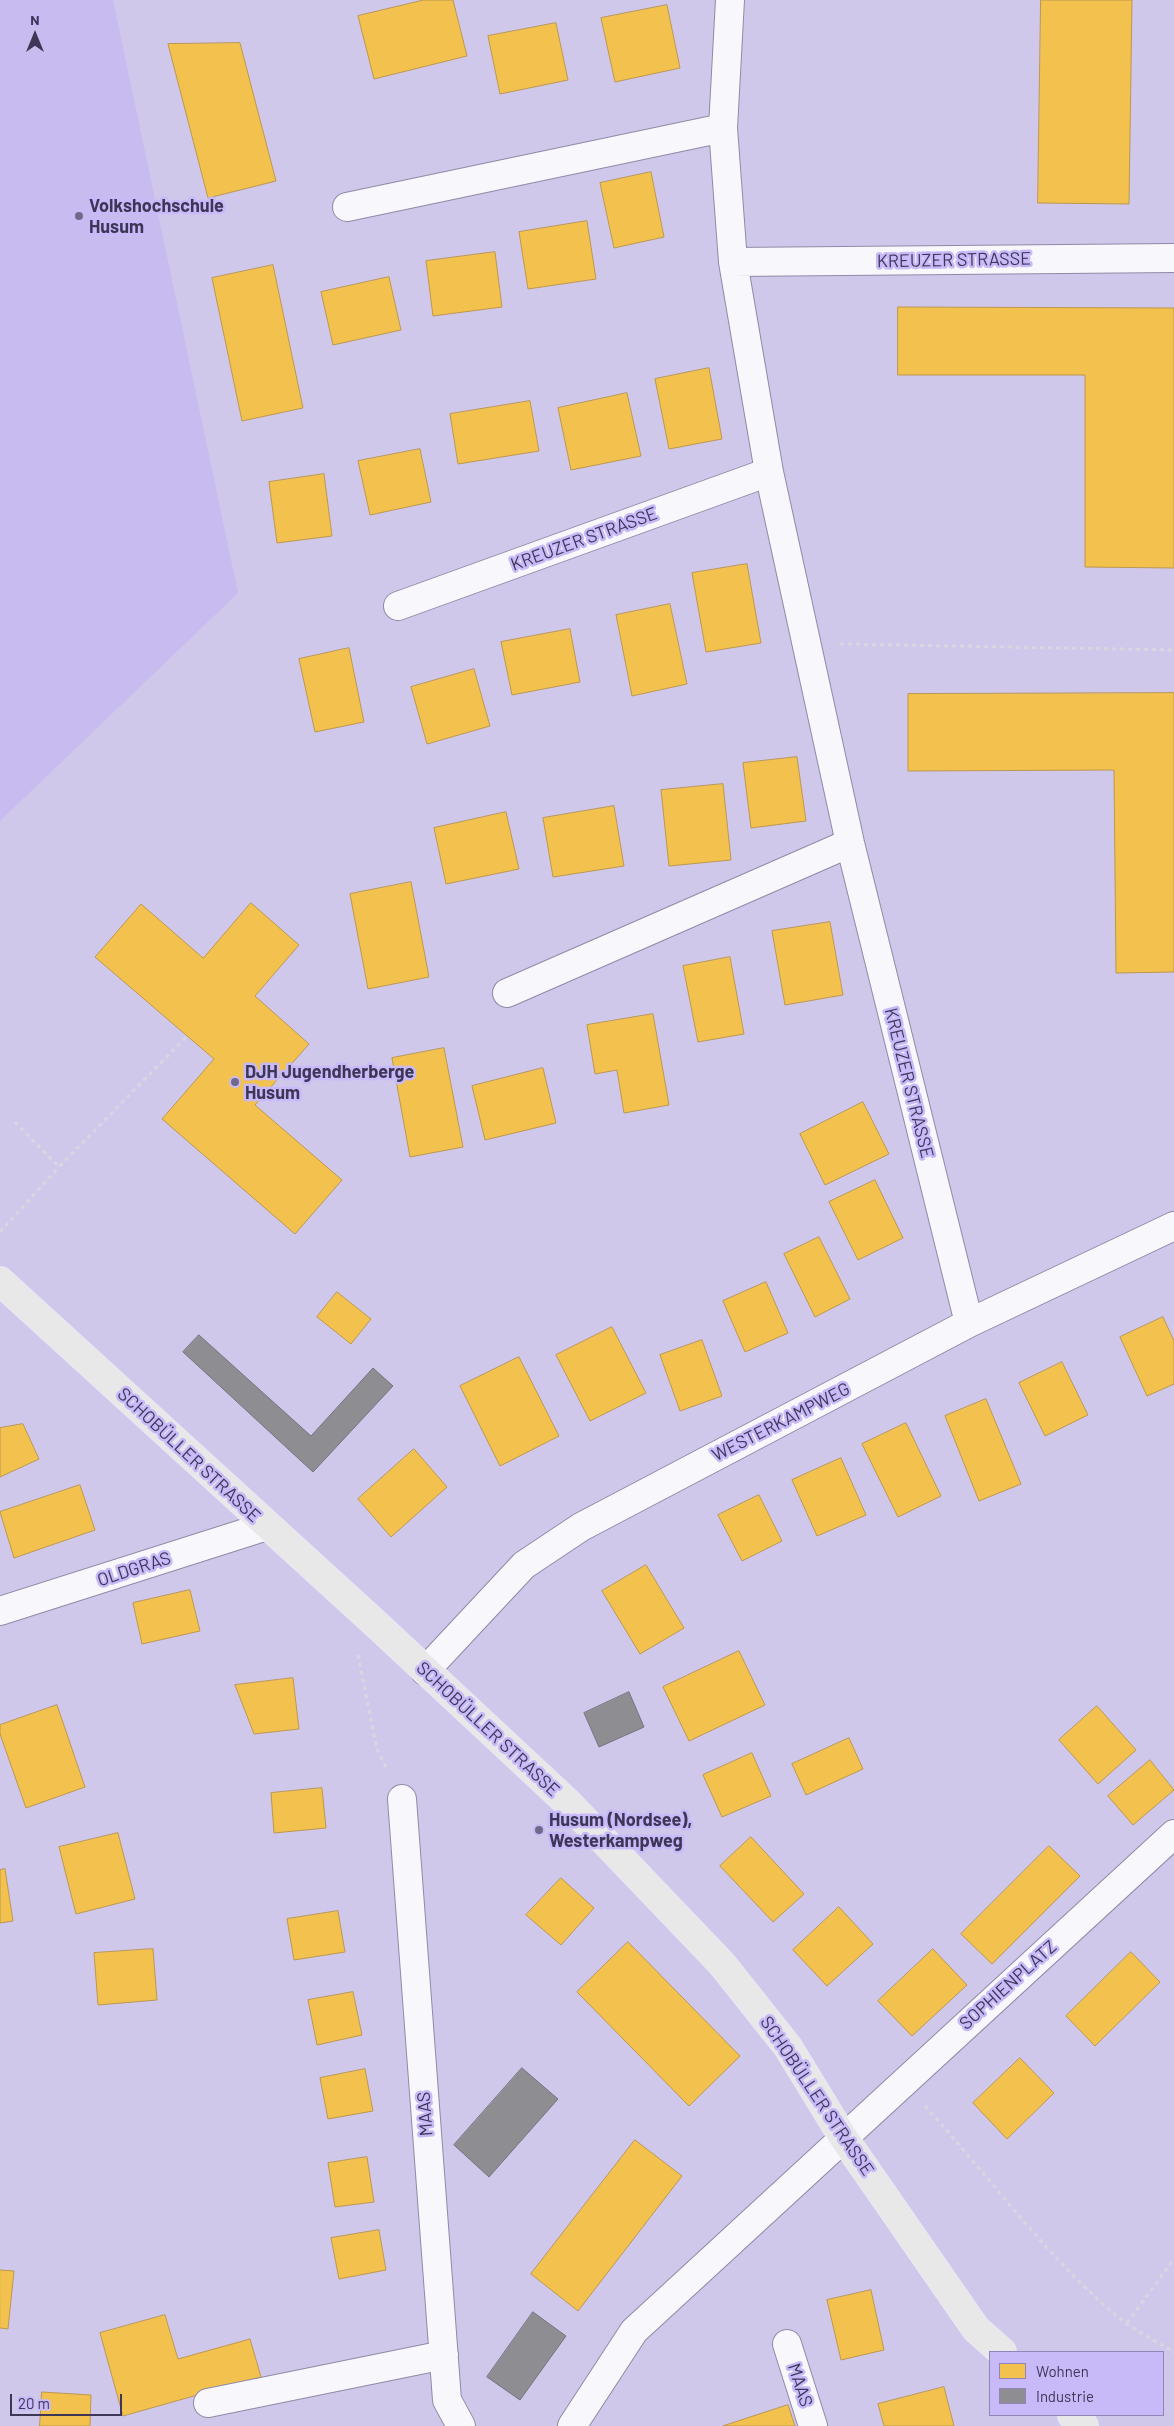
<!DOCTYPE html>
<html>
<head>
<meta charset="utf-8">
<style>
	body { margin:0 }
	#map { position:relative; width:1174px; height:2426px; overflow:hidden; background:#d0c8eb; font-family:Barlow,sans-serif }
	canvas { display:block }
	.legend { position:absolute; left:989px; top:2351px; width:175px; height:65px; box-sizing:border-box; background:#c8baf9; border:1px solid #9185b8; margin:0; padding:6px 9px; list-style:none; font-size:15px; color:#3e3656 }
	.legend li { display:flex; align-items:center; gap:10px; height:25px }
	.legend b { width:25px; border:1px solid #9185b8 }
	.north { position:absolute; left:10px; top:10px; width:50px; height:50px; -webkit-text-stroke:4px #c8baf9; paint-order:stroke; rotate:0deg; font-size:14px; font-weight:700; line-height:20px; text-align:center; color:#3e3656 }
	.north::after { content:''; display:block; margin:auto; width:18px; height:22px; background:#3e3656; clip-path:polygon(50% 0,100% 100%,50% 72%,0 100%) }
	.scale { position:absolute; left:10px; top:2394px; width:112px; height:22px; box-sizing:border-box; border:2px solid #3e3656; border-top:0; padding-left:6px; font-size:15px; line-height:18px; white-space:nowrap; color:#3e3656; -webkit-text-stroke:4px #c8baf9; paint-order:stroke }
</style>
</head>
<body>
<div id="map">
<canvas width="1174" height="2426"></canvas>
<ul class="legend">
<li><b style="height:14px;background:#f2c14e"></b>Wohnen</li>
<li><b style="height:14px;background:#8d8d92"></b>Industrie</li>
</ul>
<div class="north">N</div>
<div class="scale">20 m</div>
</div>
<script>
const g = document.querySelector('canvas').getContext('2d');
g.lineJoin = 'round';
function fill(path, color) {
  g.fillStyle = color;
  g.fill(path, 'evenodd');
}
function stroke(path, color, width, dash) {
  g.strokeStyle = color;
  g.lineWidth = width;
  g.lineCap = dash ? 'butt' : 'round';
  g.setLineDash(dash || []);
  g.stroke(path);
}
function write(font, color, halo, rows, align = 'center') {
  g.font = font + ' Barlow,sans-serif';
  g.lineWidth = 5;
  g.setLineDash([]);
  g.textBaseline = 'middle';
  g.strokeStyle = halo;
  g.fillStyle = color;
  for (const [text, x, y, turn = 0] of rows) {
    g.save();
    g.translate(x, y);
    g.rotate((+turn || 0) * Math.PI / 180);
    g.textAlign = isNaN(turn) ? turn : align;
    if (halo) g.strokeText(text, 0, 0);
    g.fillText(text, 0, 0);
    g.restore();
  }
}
fill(new Path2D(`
	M0,0H113L238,593L0,821Z`), '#c7bbf0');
const homes = new Path2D(`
	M424,0H453L467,56L374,79L358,16Z
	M1041,0H1132L1129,204L1038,203Z
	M667,5L680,68L615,82L601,18Z
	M556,23L568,80L500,94L488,36Z
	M240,43L276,181L208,198L168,44Z
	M651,172L664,237L614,248L600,183Z
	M587,221L596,279L528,289L519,232Z
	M495,252L502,307L433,316L426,261Z
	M273,265L303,408L242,421L212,278Z
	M389,277L401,330L333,345L321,292Z
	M898,307L1174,308V568L1085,567V375H898Z
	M709,368L722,439L669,449L655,379Z
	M627,393L641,456L571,470L558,408Z
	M530,401L539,451L458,464L450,414Z
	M420,449L431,502L370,515L358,461Z
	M324,474L332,536L277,543L269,482Z
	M747,564L761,643L706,652L692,573Z
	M670,604L687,684L632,696L616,615Z
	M570,629L580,682L512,695L501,642Z
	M349,648L364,722L315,732L299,659Z
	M474,669L490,726L427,744L411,687Z
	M1174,693V972L1116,973L1114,770L908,771V694Z
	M797,757L806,821L751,828L743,763Z
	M723,784L731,860L669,866L661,790Z
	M614,806L624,866L553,877L543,818Z
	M506,812L519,869L446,884L434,828Z
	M411,882L429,977L368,989L350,894Z
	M251,903L299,945L255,996L309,1044L255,1105L342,1180L295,1234L162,1119L214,1059L95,957L141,904L203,958Z
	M830,922L843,995L785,1005L772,931Z
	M730,957L744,1034L698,1042L683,966Z
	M653,1014L669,1105L624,1113L617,1070L595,1074L587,1025Z
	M444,1048L463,1147L410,1157L392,1058Z
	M543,1068L556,1123L485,1140L472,1086Z
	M863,1102L889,1154L825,1185L800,1134Z
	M875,1180L903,1238L858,1260L829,1202Z
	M819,1237L850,1299L815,1317L784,1254Z
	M766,1282L788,1333L745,1352L723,1301Z
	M337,1292L371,1319L351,1344L317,1317Z
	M1163,1317L1174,1341V1384L1147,1396L1120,1337Z
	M612,1327L646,1393L590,1421L556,1355Z
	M702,1340L722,1396L680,1411L660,1355Z
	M519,1357L559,1436L500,1466L460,1386Z
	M1062,1362L1088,1415L1045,1436L1019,1383Z
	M986,1399L1021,1484L979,1501L945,1416Z
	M906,1423L941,1496L898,1517L862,1444Z
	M23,1424L39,1459L0,1477V1428Z
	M414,1449L447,1487L391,1537L358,1499Z
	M841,1458L866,1515L817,1536L792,1480Z
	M80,1485L95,1530L14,1558L0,1512Z
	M759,1495L782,1541L742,1561L718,1515Z
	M646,1565L684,1628L640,1654L602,1591Z
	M190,1590L200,1631L142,1644L133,1603Z
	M739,1651L765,1705L689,1741L663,1687Z
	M293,1678L299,1729L254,1734L235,1685Z
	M57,1705L85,1787L26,1808L0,1734V1725Z
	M1097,1706L1136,1750L1098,1784L1059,1740Z
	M849,1738L863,1769L806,1795L792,1764Z
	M752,1753L771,1796L722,1817L703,1775Z
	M1150,1760L1174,1790L1133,1825L1108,1796Z
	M322,1788L326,1828L274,1833L271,1793Z
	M118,1833L135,1899L76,1914L59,1847Z
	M751,1837L804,1894L773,1922L720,1866Z
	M1049,1846L1080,1876L992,1964L961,1934Z
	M5,1869L13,1921L0,1923V1870Z
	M561,1878L594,1908L561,1945L526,1915Z
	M839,1907L873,1944L827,1986L793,1950Z
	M338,1911L345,1952L294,1960L287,1919Z
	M628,1942L740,2056L689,2106L577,1992Z
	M153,1949L157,2000L98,2005L94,1953Z
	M933,1949L967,1985L912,2036L878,2001Z
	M1131,1952L1160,1982L1095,2046L1066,2016Z
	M353,1992L362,2035L317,2045L308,2000Z
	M1020,2058L1054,2093L1007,2139L973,2103Z
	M365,2069L373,2111L328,2119L320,2078Z
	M635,2140L682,2176L578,2311L531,2274Z
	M367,2157L374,2202L335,2207L328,2163Z
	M379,2230L386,2270L339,2279L331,2238Z
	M0,2270L14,2271L8,2329L0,2328Z
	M871,2290L884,2350L841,2360L827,2300Z
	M165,2315L178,2359L250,2339L261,2377L123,2416L100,2333Z
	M944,2387L954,2426H884L878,2404Z
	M42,2392L91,2395L90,2426H40Z
	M788,2405L795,2426H723Z`);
fill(homes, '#f2c14e');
stroke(homes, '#bc9750', 1);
const industry = new Path2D(`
	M199,1335L311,1436L373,1368L393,1386L313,1472L183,1352Z
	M629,1692L644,1727L599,1747L584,1713Z
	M522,2068L558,2099L489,2177L454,2145Z
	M533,2312L566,2336L520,2400L487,2377Z`);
fill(industry, '#8d8d92');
stroke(industry, '#757380', 1);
const minor = new Path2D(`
	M730,0L723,128L733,262L769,472L850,843L969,1323
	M347,207L723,128
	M733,262L1174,258
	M398,606L769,472
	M507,993L850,843
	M0,1611L267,1526
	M425,1671L524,1565L581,1527L969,1323L1174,1226
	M402,1799L447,2400L461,2426
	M787,2344L813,2426
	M208,2403L444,2355
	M572,2426L634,2331L1174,1834`);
const major = new Path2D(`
	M0,1281L377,1625L569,1804L722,1964L788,2047L843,2137L976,2329L1002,2352
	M1072,2415L1084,2426`);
stroke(minor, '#9189a6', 30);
stroke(major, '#eae6f6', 30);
stroke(new Path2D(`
	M840,644L1174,650
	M15,1122L59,1167L187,1036
	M0,1232L59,1167
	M358,1655L377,1749L387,1769
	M925,2106C990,2177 1045,2256 1119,2318C1135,2331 1156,2341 1174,2352
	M1127,2323L1174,2259`), '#d8d6e1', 3, [4, 4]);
stroke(minor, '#f8f7fc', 28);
stroke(major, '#e9e8e9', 28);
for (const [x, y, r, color] of [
	[79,216,5,"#71698a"],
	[235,1082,5,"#71698a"],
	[539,1830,5,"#71698a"]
]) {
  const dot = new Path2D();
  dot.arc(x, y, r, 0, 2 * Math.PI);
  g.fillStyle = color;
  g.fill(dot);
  stroke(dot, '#c8baf9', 2);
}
write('bold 18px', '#3e3656', '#c8baf9', [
	["Volkshochschule",89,206],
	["Husum",89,227],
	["DJH Jugendherberge",245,1072],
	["Husum",245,1093],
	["Husum (Nordsee),",549,1820],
	["Westerkampweg",549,1841]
], 'left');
write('18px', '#3e3656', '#c8baf9', [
	["KREUZER STRASSE",954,260,-1],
	["KREUZER STRASSE",584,539,-20],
	["KREUZER STRASSE",909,1083,76],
	["WESTERKAMPWEG",781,1422,-27],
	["SCHOBÜLLER STRASSE",189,1455,43],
	["OLDGRAS",134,1569,-18],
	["SCHOBÜLLER STRASSE",488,1729,43],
	["SOPHIENPLATZ",1008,1985,-42],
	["SCHOBÜLLER STRASSE",817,2096,56],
	["MAAS",425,2114,-94],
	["MAAS",800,2385,72]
]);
</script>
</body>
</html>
